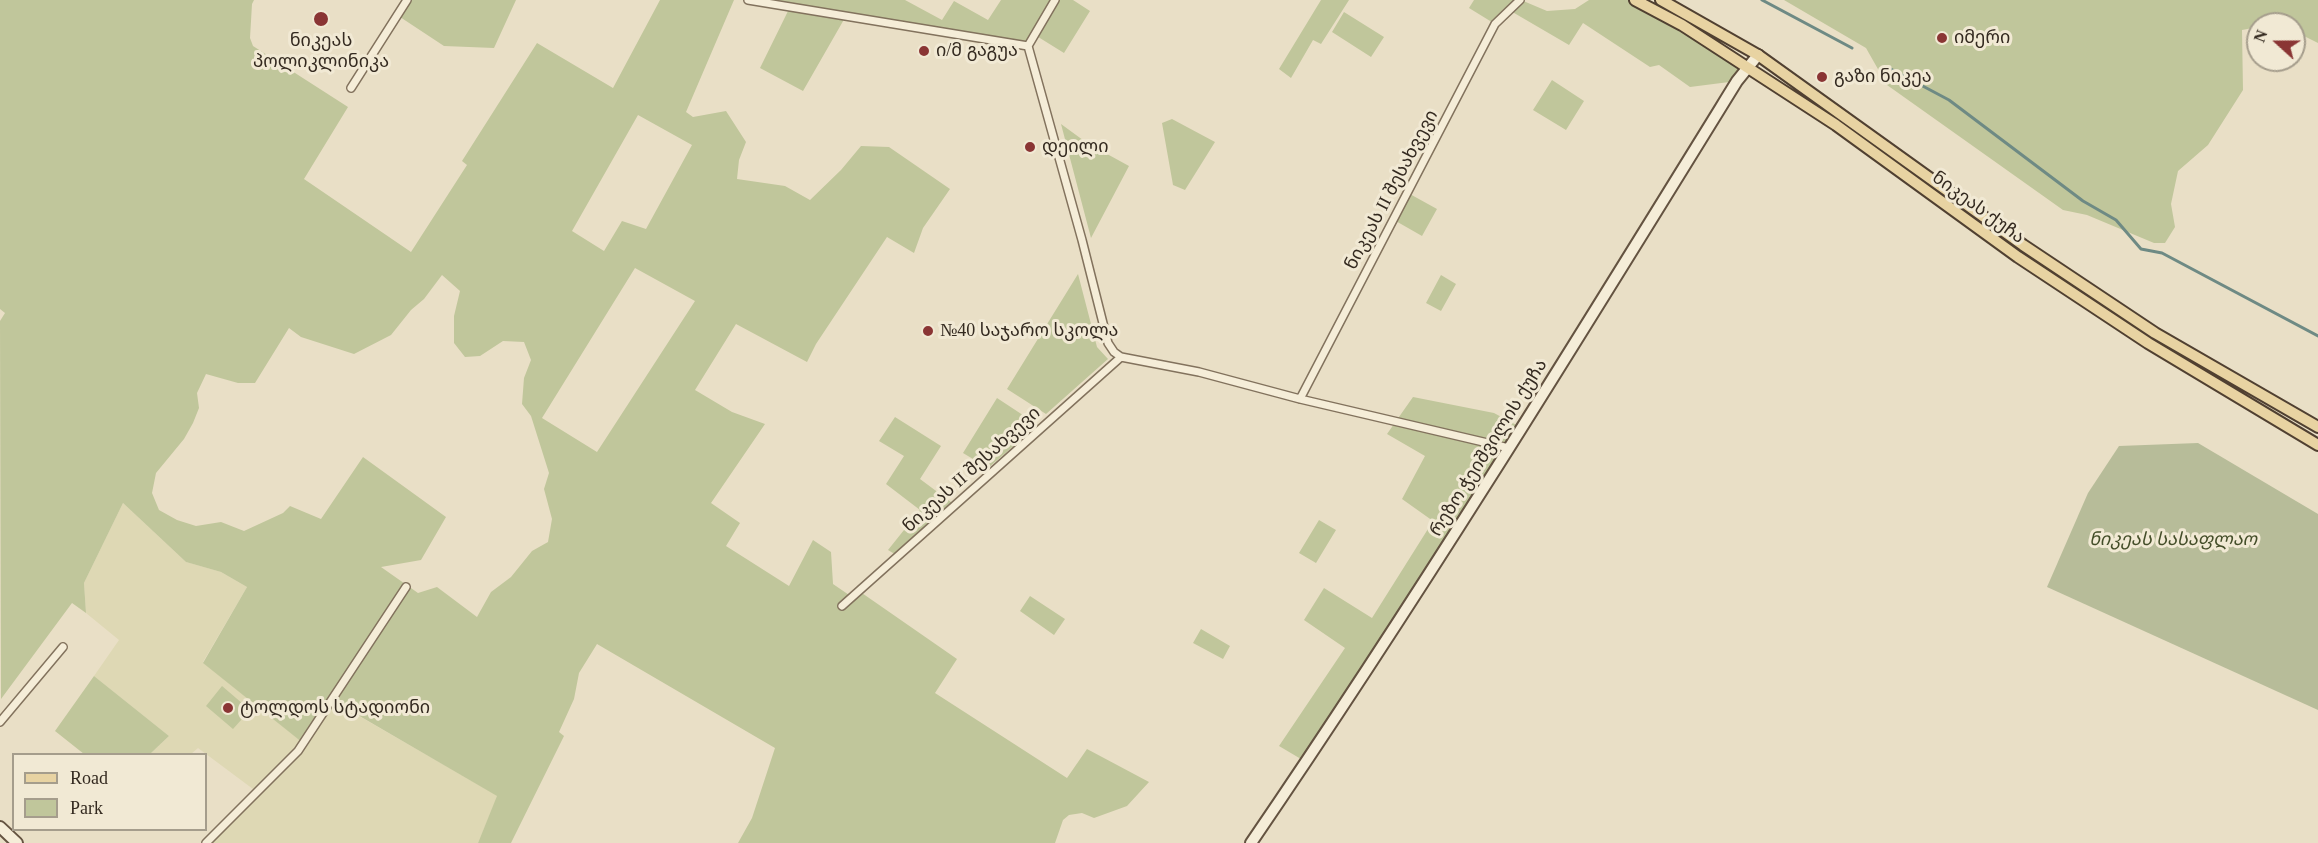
<!DOCTYPE html>
<html>
<head>
<meta charset="utf-8">
<style>
	body { margin:0 }
	#map { position:relative; width:2318px; height:843px; overflow:hidden; background:#e9dfc6; font-family:"Times New Roman",serif }
	canvas { display:block }
	.legend { position:absolute; left:12px; top:753px; width:195px; height:78px; box-sizing:border-box; background:#f1e9d4; border:2px solid #a59d8c; margin:0; padding:8px 10px; list-style:none; font-size:18px; color:#342a20 }
	.legend li { display:flex; align-items:center; gap:12px; height:30px }
	.legend b { width:30px; border:2px solid #a59d8c }
	.north { position:absolute; left:2246px; top:12px; width:60px; height:60px; box-sizing:border-box; background:#f1e9d4; border:2px solid #a59d8c; border-radius:50%; rotate:291deg; font-size:16px; font-weight:700; line-height:24px; text-align:center; color:#342a20 }
	.north::after { content:''; display:block; margin:auto; width:21px; height:27px; background:#8a3534; clip-path:polygon(50% 0,100% 100%,50% 72%,0 100%) }
</style>
</head>
<body>
<div id="map">
<canvas width="2318" height="843"></canvas>
<ul class="legend">
<li><b style="height:8px;background:#e8d3a2"></b>Road</li>
<li><b style="height:16px;background:#c0c69b"></b>Park</li>
</ul>
<div class="north">N</div>
</div>
<script>
const g = document.querySelector('canvas').getContext('2d');
g.lineJoin = 'round';
function fill(path, color) {
  g.fillStyle = color;
  g.fill(path, 'evenodd');
}
function stroke(path, color, width, dash) {
  g.strokeStyle = color;
  g.lineWidth = width;
  g.lineCap = dash ? 'butt' : 'round';
  g.setLineDash(dash || []);
  g.stroke(path);
}
function write(font, color, halo, rows, align = 'center') {
  g.font = font + ' "Times New Roman","Noto Sans Georgian",serif';
  g.lineWidth = 6;
  g.setLineDash([]);
  g.textBaseline = 'middle';
  g.strokeStyle = halo;
  g.fillStyle = color;
  for (const [text, x, y, turn = 0] of rows) {
    g.save();
    g.translate(x, y);
    g.rotate((+turn || 0) * Math.PI / 180);
    g.textAlign = isNaN(turn) ? turn : align;
    if (halo) g.strokeText(text, 0, 0);
    g.fillText(text, 0, 0);
    g.restore();
  }
}
fill(new Path2D(`
	M123,503L186,562L221,572L247,587L203,662L303,742L331,700L498,796L478,843H206L257,792L198,748L191,754H150L169,736L94,676L119,640L86,613L84,583Z`), '#ded8b4');
fill(new Path2D(`
	M0,0H254L252,4L250,38L253,46L348,107L304,179L411,252L467,165L462,161L537,43L613,88L660,0H734L686,112L693,117L726,111L746,142L739,160L737,179L785,186L810,200L841,170L861,146L889,147L950,189L923,228L914,253L887,237L816,344L807,362L736,324L695,390L732,412L765,424L711,503L740,523L726,546L789,586L813,540L831,552L833,584L852,597L859,591L957,659L935,693L1067,778L1087,749L1149,782L1127,806L1094,818L1082,813L1069,815L1063,820L1055,843H738L752,818L775,748L597,644L579,673L574,699L559,732L564,736L511,843H478L497,796L332,700L303,743L203,663L247,587L221,572L186,562L123,503L84,583L86,613L72,603L1,699L0,321L5,313L0,309ZM638,115L692,145L646,229L622,221L604,251L572,231ZM635,268L695,301L597,452L542,418ZM442,275L460,291L454,316V343L465,357L480,356L503,341L524,342L531,360L524,378L522,404L531,416L549,473L544,489L552,519L548,542L532,551L511,577L491,592L477,617L437,587L418,593L381,567L421,560L446,517L363,457L321,519L290,506L283,513L244,531L221,522L196,526L177,520L159,510L152,493L156,473L184,439L193,423L199,408L197,393L206,374L238,383H255L289,328L301,337L354,354L391,335L411,310L424,299Z
	M407,0H516L494,48L444,46L397,15Z
	M748,0H905L942,20L954,1L988,20L1001,0H1073L1090,11L1064,53L1035,35L1028,46L846,16L803,91L760,68L790,7Z
	M1321,0H1349L1321,44L1313,40L1291,78L1279,69Z
	M1474,0H1521L1547,11L1575,9L1589,0H1635L1748,66L1737,81L1690,87L1659,65L1650,67L1583,23L1569,45L1509,10L1495,24L1469,8Z
	M1784,0H2318V43L2294,31V24H2258V27L2242,30L2243,90L2208,145L2178,171L2171,204L2175,227L2165,243H2154L2087,215L2063,210L1887,85L1866,48Z
	M1344,12L1384,37L1371,57L1332,32Z
	M1552,80L1584,101L1566,130L1533,110Z
	M1172,119L1215,142L1185,190L1173,185L1162,123Z
	M1061,124L1087,143L1129,166L1091,238Z
	M1408,193L1437,209L1422,236L1394,220Z
	M1078,274L1097,347L1108,359L1046,414L1007,389Z
	M1441,275L1456,284L1441,311L1426,303Z
	M1413,397L1494,413L1520,427L1306,762L1279,746L1345,648L1304,620L1324,588L1372,618L1433,521L1402,499L1425,456L1387,434Z
	M997,398L1038,425L988,468L963,453Z
	M895,417L941,446L920,479L955,505L898,556L888,550L920,510L886,484L904,456L879,441Z
	M1319,520L1336,530L1316,563L1299,553Z
	M1030,596L1065,619L1054,635L1020,611Z
	M1201,629L1230,646L1223,659L1193,643Z
	M94,676L169,736L150,754H84L55,731Z
	M222,686L250,710L233,729L206,706Z`), '#c0c69b');
fill(new Path2D(`
	M2198,443L2318,514V710L2047,587L2088,493L2119,446Z`), '#b7bc99');
stroke(new Path2D(`
	M1762,0L1852,48
	M1887,67L1949,100L2083,201L2116,220L2141,249L2162,253L2318,336`), '#6e8a84', 3);
const street = new Path2D(`
	M748,0L1028,46
	M1055,0L1028,46L1082,240L1108,343L1114,352L1121,357L1199,372L1300,399L1509,448
	M351,88L407,0
	M1300,399L1495,24L1520,0
	M842,606L1121,357
	M0,722L63,647
	M206,843L298,751L406,587`);
const secondary = new Path2D(`
	M0,827L17,843
	M1251,843C1421,594 1579,337 1737,81L1758,55`);
const primary = new Path2D(`
	M1635,0L1682,25L1836,125L2018,257L2148,343L2318,445
	M1661,0L1758,55L2023,245L2155,333L2318,427`);
stroke(street, '#82725d', 10);
stroke(secondary, '#645341', 14);
stroke(primary, '#504031', 14);
stroke(street, '#f5edd8', 7);
stroke(secondary, '#f5edd8', 10);
stroke(primary, '#e8d3a2', 10);
for (const [x, y, r, color] of [
	[321,19,8,"#8a3534"],
	[1942,38,6,"#8a3534"],
	[924,51,6,"#8a3534"],
	[1822,77,6,"#8a3534"],
	[1030,147,6,"#8a3534"],
	[928,331,6,"#8a3534"],
	[228,708,6,"#8a3534"]
]) {
  const dot = new Path2D();
  dot.arc(x, y, r, 0, 2 * Math.PI);
  g.fillStyle = color;
  g.fill(dot);
  stroke(dot, '#f1e9d4', 2);
}
write('18px', '#342a20', '#f1e9d4', [
	["იმერი",1954,38],
	["ნიკეას",321,41,"center"],
	["პოლიკლინიკა",321,62,"center"],
	["ი/მ გაგუა",936,51],
	["გაზი ნიკეა",1834,77],
	["დეილი",1042,147],
	["№40 საჯარო სკოლა",940,331],
	["ტოლდოს სტადიონი",240,708]
], 'left');
write('18px', '#342a20', '#f1e9d4', [
	["ნიკეას II შესახვევი",1392,190,-62],
	["ნიკეას ქუჩა",1978,208,36],
	["რეზო ჭეიშვილის ქუჩა",1489,448,-58],
	["ნიკეას II შესახვევი",972,470,-42]
]);
write('italic 18px', '#444e29', '#f1e9d4', [
	["ნიკეას სასაფლაო",2173,540]
]);
</script>
</body>
</html>
